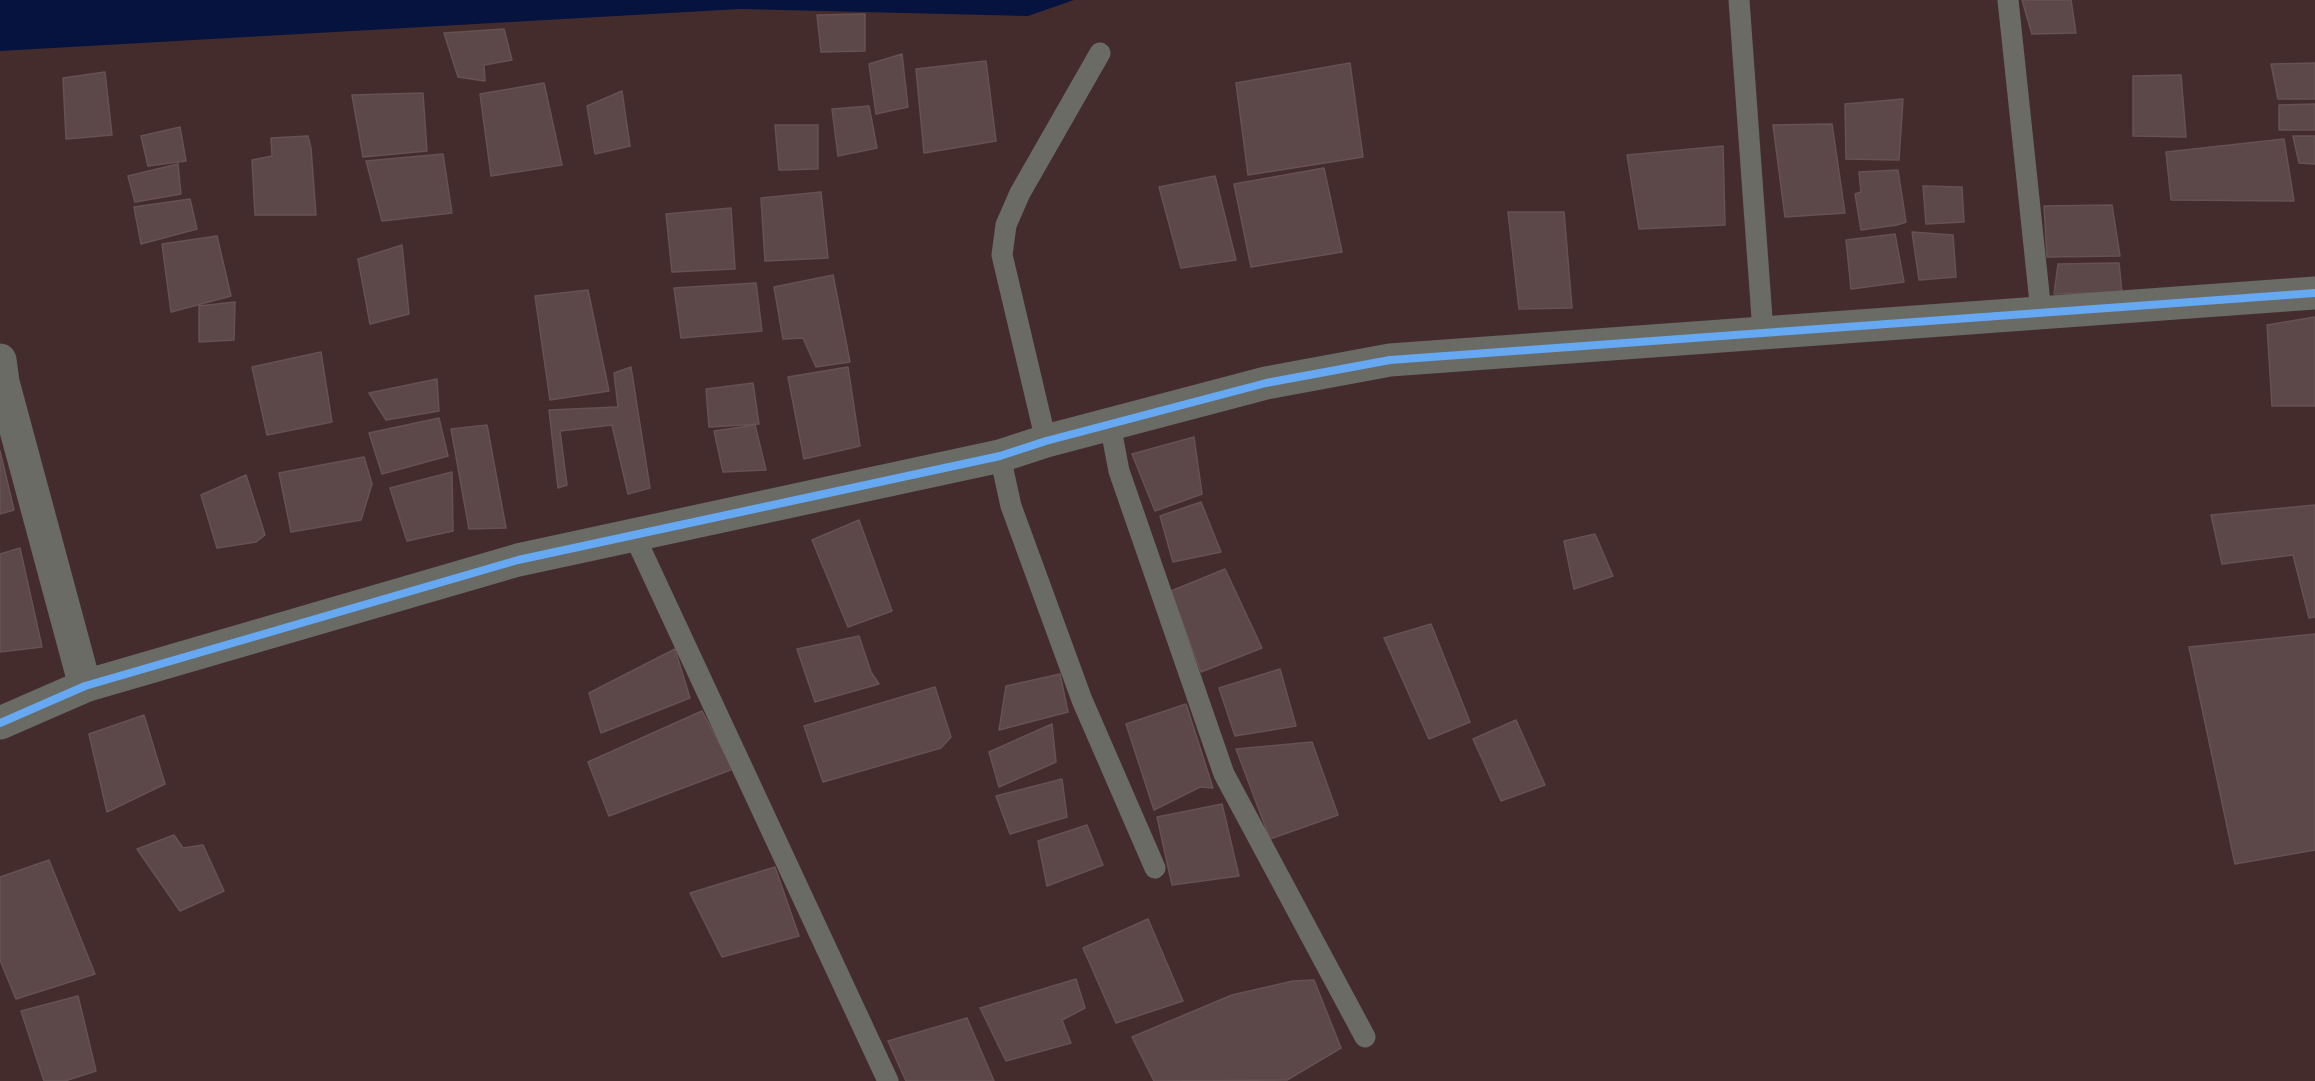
<!DOCTYPE html>
<html>
<head>
<meta charset="utf-8">
<style>
	body { margin:0 }
	canvas { display:block; background:#442c2c }
</style>
</head>
<body>
<canvas width="2315" height="1081"></canvas>
<script>
const g = document.querySelector('canvas').getContext('2d');
g.lineJoin = 'round';
function fill(path, color) {
  g.fillStyle = color;
  g.fill(path, 'evenodd');
}
function stroke(path, color, width, dash) {
  g.strokeStyle = color;
  g.lineWidth = width;
  g.lineCap = dash ? 'butt' : 'round';
  g.setLineDash(dash || []);
  g.stroke(path);
}
fill(new Path2D(`
	M0,0H1074L1028,16L740,9L0,51Z`), '#06133f');
const building = new Path2D(`
	M2022,0H2071L2076,33L2032,34Z
	M865,14V51L821,52L817,15Z
	M504,29L512,60L484,65L485,81L458,77L444,33Z
	M902,54L908,107L876,114L869,64Z
	M986,61L996,141L924,153L916,69Z
	M1350,63L1363,157L1248,175L1236,83Z
	M2315,63V99H2278L2271,64Z
	M105,72L112,135L66,139L63,78Z
	M2181,75L2186,137L2133,136V76Z
	M544,83L562,165L491,176L480,94Z
	M622,91L630,146L595,154L587,106Z
	M423,93L427,151L363,157L352,95Z
	M1903,99L1899,160L1846,159L1845,104Z
	M2315,104V130H2279V105Z
	M869,106L877,148L838,156L832,109Z
	M1832,124L1845,213L1785,217L1773,125Z
	M775,125H818V169L779,170Z
	M180,127L186,161L148,166L141,136Z
	M308,136L311,148L316,215H255L252,160L272,156L271,138Z
	M2293,136H2315V164L2299,163Z
	M2284,139L2294,201L2171,200L2166,152Z
	M1723,146L1725,225L1639,229L1627,155Z
	M443,154L452,213L382,221L366,161Z
	M178,164L181,194L135,202L128,176Z
	M1324,168L1342,252L1251,267L1234,184Z
	M1898,170L1906,222L1897,225L1861,230L1855,194L1861,192L1859,172Z
	M1215,176L1236,260L1181,268L1159,187Z
	M1923,186L1962,187L1964,222L1926,224Z
	M821,192L828,258L765,261L761,198Z
	M190,199L197,229L141,244L134,207Z
	M2112,205L2120,256L2047,257L2044,206Z
	M731,208L735,269L672,272L666,214Z
	M1508,212H1564L1572,308L1519,309Z
	M1912,232L1953,235L1956,277L1919,280Z
	M1895,234L1904,282L1851,289L1846,240Z
	M217,236L231,296L171,312L162,244Z
	M402,245L409,314L370,324L358,259Z
	M2119,263L2122,292L2054,294L2058,264Z
	M833,275L850,362L816,367L803,338L783,339L774,287Z
	M756,283L762,331L681,338L674,288Z
	M588,290L609,391L550,400L535,296Z
	M235,302L234,340L199,342V306Z
	M2315,317V406H2272L2267,325Z
	M321,352L332,422L267,435L252,367Z
	M631,367L650,488L628,494L612,425L560,431L567,485L558,488L549,410L618,407L614,373Z
	M848,367L860,446L804,459L788,377Z
	M437,379L439,411L386,420L369,393Z
	M753,383L759,424L709,427L706,389Z
	M439,418L448,456L382,474L369,433Z
	M487,425L506,528L469,529L451,429Z
	M755,425L766,470L723,472L714,431Z
	M1194,437L1202,494L1155,511L1132,454Z
	M0,451L14,510L0,514Z
	M364,457L372,484L361,520L291,532L279,473Z
	M452,472L453,531L407,541L390,488Z
	M246,475L265,535L256,542L217,548L201,495Z
	M1201,502L1221,552L1173,562L1160,516Z
	M2315,505V617L2309,618L2293,555L2222,564L2211,515Z
	M859,520L892,611L848,627L812,540Z
	M1595,534L1613,576L1574,589L1564,541Z
	M20,548L42,647L0,652V554Z
	M1225,569L1262,648L1201,672L1171,591Z
	M1431,624L1470,722L1429,739L1384,638Z
	M2315,634V850L2235,864L2189,647Z
	M859,636L871,672L879,684L815,702L797,649Z
	M675,649L690,698L601,733L589,693Z
	M1280,669L1296,726L1235,736L1219,688Z
	M1060,674L1068,712L999,730L1006,686Z
	M935,687L951,737L941,748L823,782L804,726Z
	M1186,704L1213,788L1200,787L1154,810L1126,724Z
	M702,711L733,769L609,816L588,762Z
	M144,715L165,784L107,812L89,734Z
	M1516,720L1545,785L1501,801L1473,739Z
	M1052,724L1056,762L999,787L989,752Z
	M1312,742L1338,815L1270,839L1236,749Z
	M1062,779L1067,817L1010,834L996,796Z
	M1222,804L1239,876L1172,885L1157,817Z
	M1087,825L1103,865L1047,886L1038,841Z
	M174,835L183,848L203,845L224,891L180,911L137,849Z
	M49,860L95,974L16,999L0,960V877Z
	M775,867L799,936L722,957L690,893Z
	M1148,919L1183,1001L1116,1023L1083,948Z
	M1076,979L1085,1008L1062,1020L1071,1043L1006,1061L980,1008Z
	M1314,980L1341,1048L1287,1080L1154,1081L1132,1037L1232,995L1293,981Z
	M78,996L96,1071L65,1081H44L21,1011Z
	M967,1018L994,1081H906L888,1041Z`);
fill(building, '#5c4749');
stroke(building, '#665253', 1.5);
stroke(new Path2D(`
	M1739,0L1763,332
	M2008,0L2041,312
	M1110,424L1119,471L1224,774L1365,1037
	M1046,441L1002,255L1006,225L1020,193L1100,53
	M1000,456L1011,506L1082,700L1155,868
	M634,535L888,1081`), '#696b64', 21);
stroke(new Path2D(`
	M0,360L3,382L85,686
	M0,723L85,686L518,560L1000,456L1046,441L1266,383L1390,360L2315,293`), '#696b64', 33);
stroke(new Path2D(`
	M0,723L85,686L518,560L1000,456L1046,441L1266,383L1390,360L2315,293`), '#66a8f1', 8);
</script>
</body>
</html>
